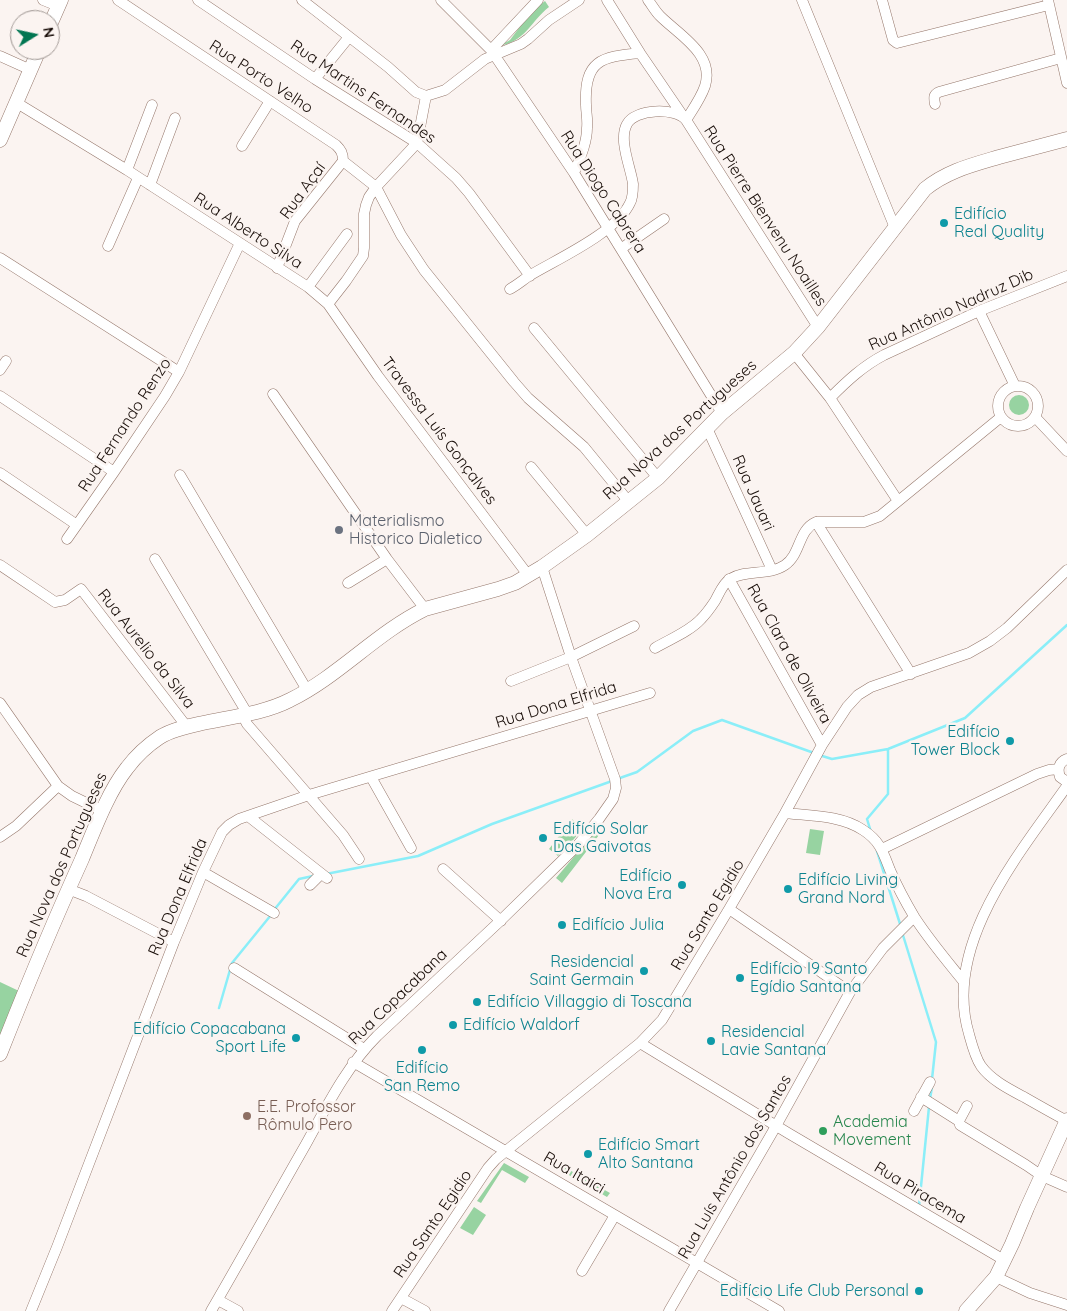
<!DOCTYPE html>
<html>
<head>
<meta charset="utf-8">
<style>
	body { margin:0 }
	#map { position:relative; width:1067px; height:1311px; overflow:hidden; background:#fbf4f1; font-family:Quicksand,sans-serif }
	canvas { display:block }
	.north { position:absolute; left:10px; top:10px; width:50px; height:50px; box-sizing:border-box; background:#fbf4f1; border:1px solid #a09894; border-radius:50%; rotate:80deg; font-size:14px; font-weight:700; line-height:20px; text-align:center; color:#180d08 }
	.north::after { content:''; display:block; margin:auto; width:18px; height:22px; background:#017652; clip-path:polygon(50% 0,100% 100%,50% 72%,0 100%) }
</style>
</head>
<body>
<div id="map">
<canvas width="1067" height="1311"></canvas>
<div class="north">N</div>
</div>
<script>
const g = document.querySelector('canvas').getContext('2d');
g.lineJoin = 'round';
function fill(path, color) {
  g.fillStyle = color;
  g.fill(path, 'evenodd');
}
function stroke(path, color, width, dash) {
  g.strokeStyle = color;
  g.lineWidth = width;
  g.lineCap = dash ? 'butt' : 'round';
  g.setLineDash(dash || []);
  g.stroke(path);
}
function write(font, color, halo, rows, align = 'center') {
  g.font = font + ' Quicksand,sans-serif';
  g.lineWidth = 5;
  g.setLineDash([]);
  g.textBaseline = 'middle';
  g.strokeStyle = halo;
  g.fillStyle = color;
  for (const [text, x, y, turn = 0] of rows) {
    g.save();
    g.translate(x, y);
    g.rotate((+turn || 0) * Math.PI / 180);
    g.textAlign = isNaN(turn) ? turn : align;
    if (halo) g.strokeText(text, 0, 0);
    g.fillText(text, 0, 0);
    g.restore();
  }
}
fill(new Path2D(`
	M545,1L549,7C532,20 526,40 503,45V44L510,40L531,12Z
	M1009 405a10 10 0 1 1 20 0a10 10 0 1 1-20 0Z
	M572,819L582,829L574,839L558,856L549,849Z
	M810,829L824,831L820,855L806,853Z
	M595,832L599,835L562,883L556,878Z
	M0,982L19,991L0,1038Z
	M550,1159L610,1193L607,1197L548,1163Z
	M504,1163L529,1177L525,1183L502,1170L481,1203L477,1201Z
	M474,1207L486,1215L473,1235L460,1228Z`), '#97d3a1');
stroke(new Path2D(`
	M819,755L832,759L888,749L965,718L1067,625
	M617,779L637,772L693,731L722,720L814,753
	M871,832L867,819L888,794V749
	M877,851L901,927
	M326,874L418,856L492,824L612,781
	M274,910L299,879L313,876
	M902,932L936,1042L932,1079
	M219,1008L232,963L271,915
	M930,1099L932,1087
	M919,1206L929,1107`), '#8beef8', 2.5);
const street = new Path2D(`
	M43,0L58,6
	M118,0L336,145C341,150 343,153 343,161L376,187L401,235L424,270L514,382L528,398L584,447L629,502
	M198,0L315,79L417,143L456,178L469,193L530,276
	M302,0L388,67L416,92L426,96
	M441,0L491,50L574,173L722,413
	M607,0L640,53L683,116
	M648,0C652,5 655,11 660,16C679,35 715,54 705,86C701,98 693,109 686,120
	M802,0L895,228
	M882,0L893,40L897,43L1049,5
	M1048,0L1067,83
	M491,50L538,0
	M0,56L31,70
	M315,79L349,37
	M17,103L127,170L308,287L328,304L378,376L528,575
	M935,104C934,98 933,95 939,92L1061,58
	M242,146L270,101
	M127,170L152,105
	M574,173C580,158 587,143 587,128C588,120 586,112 586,105C584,60 601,57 640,53
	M150,185L175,118
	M108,246L138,178
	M622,248L664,219
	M0,258L179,372
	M277,268L295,221L343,161
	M308,287L347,234
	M510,289C517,285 523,280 529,276C557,259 616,233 630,203C633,198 633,190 633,184C631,168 618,140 627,124C635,109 675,107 686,120L818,327
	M328,304L346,281L363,256L364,248V214L366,205L369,197L376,187L417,143L426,96L445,90L485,59L521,44L528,39L549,20L579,0
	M979,311L1015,386
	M534,328L658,478
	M794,353L830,398L898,501
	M0,370L6,361
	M998 406a20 20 0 1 1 40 0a20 20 0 1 1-40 0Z
	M273,394L387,559L425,609
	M0,396L114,472
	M830,398C847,381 863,366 884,355L979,311L1067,276
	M1035,417L1067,451
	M707,428L772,570
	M531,467L587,535
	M0,473L77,525
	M180,475L307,690
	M816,522L911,674
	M67,539L114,472L165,396L179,372L240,243
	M155,559L247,713
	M0,565L55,602L65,600L81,589L187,727
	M729,579L822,745
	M348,583L387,559
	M655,648C670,639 689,632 701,619C706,614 711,607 715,601C719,594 723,583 730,579C746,569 769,576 785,565C801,554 798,530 816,522H864L880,516L1001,417
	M511,681L571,657L634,626
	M0,703L58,786L72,796L103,811
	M242,714L247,724L343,835L359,859
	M1067,759C1059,762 1057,769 1060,777L1067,782
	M371,777L411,848
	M785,813C810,816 841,815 863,830C880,841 883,852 890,870C897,886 906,903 915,918C930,941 947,961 964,982
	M248,816L327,878
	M0,837L16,826L58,786
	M882,849L1037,774L1049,770L1058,769
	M443,869L501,921
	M203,872L274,913
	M310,885L321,874
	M68,889L86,896L174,942
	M729,909L850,992
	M234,968L364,1049
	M640,1043L788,1133L1004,1260
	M353,1062L779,1311
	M921,1097L959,1121L960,1125L1026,1165L1042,1176L1067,1187
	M914,1111L930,1082
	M959,1121L967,1106
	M1067,1121C1052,1113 1038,1105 1024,1097C1009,1089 991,1080 981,1066C975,1057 972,1045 969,1034C942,945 1019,854 1067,786
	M582,1271L615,1215
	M996,1277L1030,1293L1067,1305
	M401,1298L425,1311
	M218,1300L238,1311
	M31,1311L57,1247L174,942L203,872L222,832L229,825L239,819L309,795L650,693
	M211,1311C243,1256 274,1200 306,1144C327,1106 346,1067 377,1036L499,922L577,846L599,819L613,799L616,788L615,779L571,657L542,567
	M392,1311L488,1168L496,1159L640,1043L662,1020L729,909L785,813L822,745L847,707L858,695L871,687L969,653L990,641L1007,628L1067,570
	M669,1311L776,1126L850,992L883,948L914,917`);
const secondary = new Path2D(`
	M50,25L61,0
	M0,140L39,50
	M0,1054C26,988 53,923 82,859C94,830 108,792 127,768C136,756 148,745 160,737C173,729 189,726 203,723C231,717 265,713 290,700C339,676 376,633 425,609L498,589L515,583L542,567L587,535L658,478L722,413L794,353L818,327L925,189C947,171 972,165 999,157C1022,151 1044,145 1067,139
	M966,1311L996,1277L1012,1244L1027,1208L1067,1120`);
stroke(street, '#95776b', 11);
stroke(secondary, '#95776b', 15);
stroke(street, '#fff', 10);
stroke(secondary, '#fff', 14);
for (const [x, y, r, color] of [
	[944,223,5,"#0f9aa8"],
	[339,530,5,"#6b7280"],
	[1010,741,5,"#0f9aa8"],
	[543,838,5,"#0f9aa8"],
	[682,885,5,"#0f9aa8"],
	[788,889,5,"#0f9aa8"],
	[562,925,5,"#0f9aa8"],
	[644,971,5,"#0f9aa8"],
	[740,978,5,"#0f9aa8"],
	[477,1002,5,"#0f9aa8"],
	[453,1025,5,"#0f9aa8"],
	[296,1038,5,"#0f9aa8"],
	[711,1041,5,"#0f9aa8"],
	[422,1050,5,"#0f9aa8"],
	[247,1116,5,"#8d6e63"],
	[823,1131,5,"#2e9e5b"],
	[588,1154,5,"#0f9aa8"],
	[919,1291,5,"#0f9aa8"]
]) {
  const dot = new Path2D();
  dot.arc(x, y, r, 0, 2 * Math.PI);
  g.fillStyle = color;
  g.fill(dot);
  stroke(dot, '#fbf4f1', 2);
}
write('16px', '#180d08', '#fbf4f1', [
	["Rua Porto Velho",261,77,33],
	["Rua Martins Fernandes",363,92,34],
	["Rua Açaí",303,191,-54],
	["Rua Diogo Cabrera",603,192,57],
	["Rua Pierre Bienvenu Noailles",765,216,57],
	["Rua Alberto Silva",248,231,33],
	["Rua Antônio Nadruz Dib",951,310,-24],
	["Rua Fernando Renzo",125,425,-57],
	["Rua Nova dos Portugueses",680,430,-42],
	["Travessa Luís Gonçalves",439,431,53],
	["Rua Jauari",753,493,66],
	["Rua Aurelio da Silva",146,649,52],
	["Rua Clara de Oliveira",789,654,61],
	["Rua Dona Elfrida",556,705,-17],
	["Rua Nova dos Portugueses",62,865,-66],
	["Rua Dona Elfrida",178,897,-67],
	["Rua Santo Egidio",708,915,-59],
	["Rua Copacabana",398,997,-44],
	["Rua Luís Antônio dos Santos",735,1167,-60],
	["Rua Itaici",574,1173,30],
	["Rua Piracema",920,1193,31],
	["Rua Santo Egidio",433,1224,-56]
]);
write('16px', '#0d838f', '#fbf4f1', [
	["Edifício",954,214],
	["Real Quality",954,232],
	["Edifício",1000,732,"right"],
	["Tower Block",1000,750,"right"],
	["Edifício Solar",553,829],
	["Das Gaivotas",553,847],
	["Edifício",672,876,"right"],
	["Nova Era",672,894,"right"],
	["Edifício Living",798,880],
	["Grand Nord",798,898],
	["Edifício Julia",572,925],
	["Residencial",634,962,"right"],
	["Saint Germain",634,980,"right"],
	["Edifício I9 Santo",750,969],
	["Egídio Santana",750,987],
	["Edifício Villaggio di Toscana",487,1002],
	["Edifício Waldorf",463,1025],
	["Edifício Copacabana",286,1029,"right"],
	["Sport Life",286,1047,"right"],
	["Residencial",721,1032],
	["Lavie Santana",721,1050],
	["Edifício",422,1068,"center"],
	["San Remo",422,1086,"center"],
	["Edifício Smart",598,1145],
	["Alto Santana",598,1163],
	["Edifício Life Club Personal",909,1291,"right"]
], 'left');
write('16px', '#5b616d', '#fbf4f1', [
	["Materialismo",349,521],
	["Historico Dialetico",349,539]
], 'left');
write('16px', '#785e54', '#fbf4f1', [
	["E.E. Profossor",257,1107],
	["Rômulo Pero",257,1125]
], 'left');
write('16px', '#27864d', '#fbf4f1', [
	["Academia",833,1122],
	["Movement",833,1140]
], 'left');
</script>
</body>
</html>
